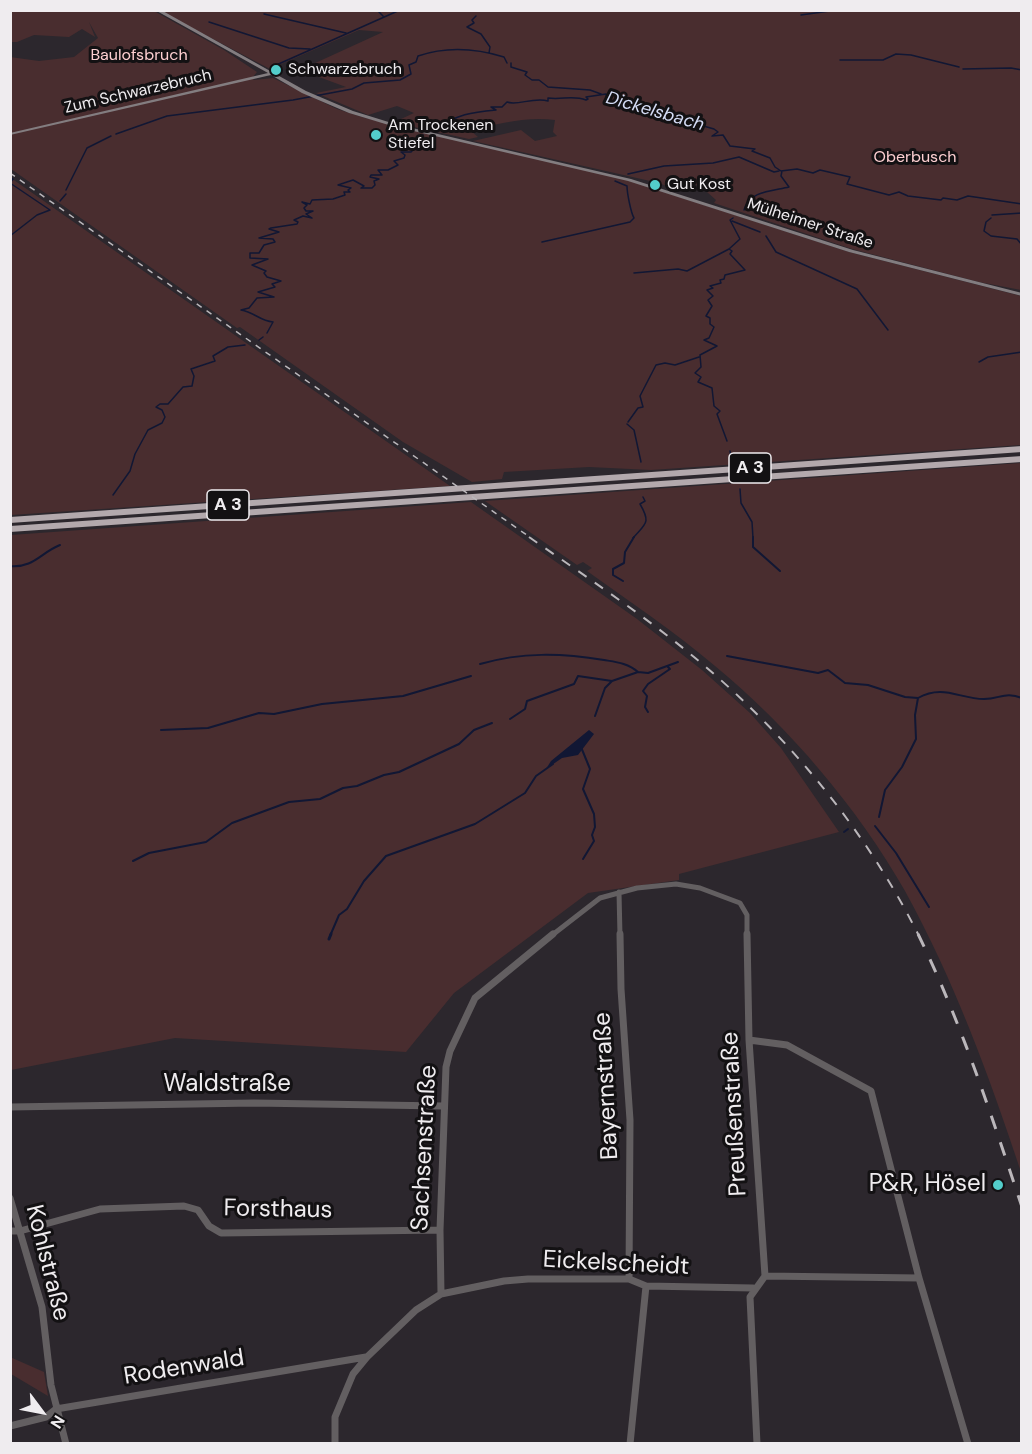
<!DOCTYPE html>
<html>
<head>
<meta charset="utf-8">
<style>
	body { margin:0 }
	#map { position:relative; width:1032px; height:1454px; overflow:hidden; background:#2c272d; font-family:"DM Sans",sans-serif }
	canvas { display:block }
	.frame { position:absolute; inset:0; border:12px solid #efecef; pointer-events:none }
	.north { position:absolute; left:12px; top:1382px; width:60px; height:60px; -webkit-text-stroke:4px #131113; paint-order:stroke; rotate:122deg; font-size:16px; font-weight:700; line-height:24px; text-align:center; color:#efecef }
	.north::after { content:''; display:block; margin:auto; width:21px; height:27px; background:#efecef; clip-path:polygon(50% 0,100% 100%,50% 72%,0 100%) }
</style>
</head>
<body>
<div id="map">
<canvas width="1032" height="1454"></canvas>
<div class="frame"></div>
<div class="north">N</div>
</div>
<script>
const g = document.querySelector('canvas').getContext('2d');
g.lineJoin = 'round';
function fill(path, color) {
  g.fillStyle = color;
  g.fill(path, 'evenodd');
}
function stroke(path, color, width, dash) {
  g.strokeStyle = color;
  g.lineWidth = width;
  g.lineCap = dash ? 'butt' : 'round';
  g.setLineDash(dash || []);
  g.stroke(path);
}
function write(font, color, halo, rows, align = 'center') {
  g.font = font + ' "DM Sans",sans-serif';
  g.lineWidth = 6;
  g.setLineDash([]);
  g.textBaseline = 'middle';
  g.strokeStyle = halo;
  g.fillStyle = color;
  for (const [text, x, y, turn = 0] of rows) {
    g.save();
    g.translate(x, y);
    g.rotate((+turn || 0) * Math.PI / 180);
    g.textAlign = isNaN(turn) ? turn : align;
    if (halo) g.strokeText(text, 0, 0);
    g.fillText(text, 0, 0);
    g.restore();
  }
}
fill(new Path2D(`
	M11,11H154L224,50L257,72L252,78L254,80L273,78L337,109L365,118L627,180L849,252L1021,296V445L651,470L589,467L504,472L502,479L472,482L403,442L240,327L237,328L11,169L10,57L39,61L74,57L98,38L89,22L95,37L82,29L69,37L34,35L17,42H11Z
	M160,11H1021V290L979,282L852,249L714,203L716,200L707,192L711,189L690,183L676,190L659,183L473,141L521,130L535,141L557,136L553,132L555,120C528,116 497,124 470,130L478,137L469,139L400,124L406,121L401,119L414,113L397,106L368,115L316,93L346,87L300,70L383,32L359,30L270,69Z
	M11,178L450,486L11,515Z
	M1021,463H1022L1021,1172C989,1075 954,980 905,891C858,808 788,726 715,666C674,631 630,602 587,571L592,568L583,562L577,565L485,501Z
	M471,502L637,619L702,670L750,713L781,748L839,832L679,874V880L588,893L454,993L406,1052L175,1038L11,1070V535Z
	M10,1357L44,1372L48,1396L11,1374Z`), '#492d2f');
fill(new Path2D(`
	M589,730L594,734L578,755L562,758L546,769L551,761Z`), '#111734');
stroke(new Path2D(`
	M377,10L383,16
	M264,14L346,33
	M801,15L837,10
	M476,16L472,20L474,23L467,27L481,34L490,47L489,53
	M209,22L289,48L310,49
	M840,60H883L896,54L911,55L959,67
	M511,63V67L527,72L525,75L532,80H539L548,87L590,90L601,94
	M274,66L400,10
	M963,69L1011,68L1022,70
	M438,130C454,114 474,112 496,110L491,107H502L507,102C517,106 533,97 548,101V98C562,100 573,95 586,100L588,99L586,97L606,94L607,99L615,102H629L666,115L669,119H679L714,129L718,132L712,136L723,135L730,146L755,149L752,151L770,158L775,167L781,171L797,169L813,173L820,170L850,177L847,184L889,195L899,192L908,196L941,200L943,198L957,200L968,196L1022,204
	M116,134L167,116L293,100L352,89L364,83L400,80L411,74L409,65L416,62L418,56C447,46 475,48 504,57L507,63
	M628,174L664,166L713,163L739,157L774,172L779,171
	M10,177L13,179L10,183
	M10,183L50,210
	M66,190L87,148L111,136
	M60,201L66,194
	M744,210C749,191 772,191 789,187L781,176L782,171
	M992,215L1022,213
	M991,218L986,222L984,231L991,236L1017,239L1022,245
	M732,221L760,232
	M10,236L37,215L50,210
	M766,236L776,252L857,289L888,330
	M542,242L630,222L634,218C631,213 627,193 627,186L615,181
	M634,273L678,269L687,271L729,249
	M267,333L273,322C260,321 254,312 241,310L249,308L257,298L274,297L258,292L275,287L272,284L281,281L267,277L264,273L266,271L252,265L268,259L250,258V253H259L264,245L275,242L273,239L259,238L279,232L269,229L271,228L297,224L298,222L294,220L303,216L312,218L306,214L313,211H306L304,208L307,205L302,202L310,204L312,200L333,199L345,195L344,192H350L348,190L351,188L338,185L353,180L364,186L361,188H372L375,185L374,181L379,179L370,177L371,175H382L378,170H388L398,165L394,161L404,158L405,155L401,152H411L415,148L416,140L423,135
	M259,340L263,337
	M979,362L988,357L1022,352
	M628,422L638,408L643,407L640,396L656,365L665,363L675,365L699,357
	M627,424L634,430L641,462
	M727,441L717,414L720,411L714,406L712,388L698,382L701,377L695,373L701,367L700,355L717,346L704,340L709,338L714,327L710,324V318L706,316L712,306L708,300L713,296L707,290L713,288L710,286L721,283L720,280L724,279L725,275L745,270L730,254L732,251L729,249L740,239L730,220L733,218
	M730,451L731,458
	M740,489L741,503L752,522L753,538
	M113,495L130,471L135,454L148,430L162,423L165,417L162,410L156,407L160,404H168L183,387L192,386L194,376L191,369L215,361L213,356L228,347L245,345
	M633,538C646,523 651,523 640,504L645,501L643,497`), '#111734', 1.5);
stroke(new Path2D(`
	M753,537V547L780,571
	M10,566C34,568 40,553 60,545
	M623,581L613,575V569L624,563L625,552L634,537
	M727,656L818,673L828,670L845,683L868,685L905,697L918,698
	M480,664C522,652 561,653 604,660C616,662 628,663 638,672
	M648,712L645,707L647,696L643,691L648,684L670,669L667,666
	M595,716L605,688L612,681L638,672L648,673L678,662
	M510,719L525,709L527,701L574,684L578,676L612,681
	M161,730L208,728L259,713L274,714L322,704L403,696L471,676
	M581,747L590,769L583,789L594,814L595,827L592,835L594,841L583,859
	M879,817L885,790L902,767L916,739L915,715L918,698C943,684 960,699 984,699C1000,699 1005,691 1022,698
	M875,826L896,853L929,907
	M844,832L848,829
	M133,861L149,853L206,842L232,823L289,802L320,799L343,788L357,786L384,775L399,772L459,744L474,730L492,723
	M330,936L339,915L347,909L364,881L386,856L475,824L525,793L536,776L553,764`), '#111734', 2);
stroke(new Path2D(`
	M329,939L331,934`), '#111734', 3);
stroke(new Path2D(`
	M619,892L620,936
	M551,936L600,898L637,888L676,884L700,888L740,903L747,915V936`), '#635f61', 5);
stroke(new Path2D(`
	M620,934L621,989L630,1120L629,1279
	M747,934L749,1040L765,1276L750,1297L757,1444
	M749,1040L787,1045L871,1091L919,1278L968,1444
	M10,1107L254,1103L443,1106
	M10,1198L42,1307L51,1385L66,1444
	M10,1231H20L100,1209L184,1206L198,1210L209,1226L221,1233L440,1230
	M765,1276L919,1278
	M441,1294L440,1230L446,1067L450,1051L475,998L553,934
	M10,1426L46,1417L56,1409L366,1357
	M335,1444V1417L353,1374L367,1357L416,1310L441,1294L504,1281L528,1279H629L646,1286L753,1288
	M630,1444L646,1286`), '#635f61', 7);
fill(new Path2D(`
	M155,10H161L306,91L353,111L395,124L631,179L853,250L1022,293V296L849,252L628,181L392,126L349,113L302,93L271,75L10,135V133L268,73Z`), '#837d80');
fill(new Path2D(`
	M1022,446V452L10,523V517Z
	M1022,456V462L10,532V526Z`), '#b3a9ad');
stroke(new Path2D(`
	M10,173L531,538`), '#bbb7bb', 1.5, [6, 6]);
stroke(new Path2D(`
	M529,537C585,576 642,614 694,657C785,732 866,830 919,936`), '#bbb7bb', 2, [10, 10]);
stroke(new Path2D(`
	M918,934C961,1022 991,1114 1022,1207`), '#bbb7bb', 3, [14, 14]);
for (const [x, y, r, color] of [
	[276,70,6,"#53cdcb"],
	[376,135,6,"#53cdcb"],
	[655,185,6,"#53cdcb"],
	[998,1185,6,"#53cdcb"]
]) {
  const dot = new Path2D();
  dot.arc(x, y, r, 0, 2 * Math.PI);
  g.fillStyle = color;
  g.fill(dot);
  stroke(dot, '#131113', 2);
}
write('16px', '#fdcfd1', '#131113', [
	["Baulofsbruch",139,56],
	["Oberbusch",915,158]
]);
write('16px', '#efecef', '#131113', [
	["Schwarzebruch",288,70],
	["Am Trockenen",388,126],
	["Stiefel",388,144],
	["Gut Kost",667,185]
], 'left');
write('16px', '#efecef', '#131113', [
	["Zum Schwarzebruch",138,92,-13],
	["Mülheimer Straße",810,224,18]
]);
write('italic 18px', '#d4dcf5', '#131113', [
	["Dickelsbach",655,112,16]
]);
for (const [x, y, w] of [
	[750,468,42],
	[228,505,42]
]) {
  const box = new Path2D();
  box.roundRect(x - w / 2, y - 15, w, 30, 4.5);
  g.fillStyle = '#131113';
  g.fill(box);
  stroke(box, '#efecef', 1.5);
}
write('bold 18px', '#efecef', null, [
	["A 3",750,468],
	["A 3",228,505]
]);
write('24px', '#efecef', '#131113', [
	["Waldstraße",227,1085],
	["Bayernstraße",607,1086,-93],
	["Preußenstraße",735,1114,-93],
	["Sachsenstraße",425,1148,-87],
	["Forsthaus",278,1210,1],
	["Kohlstraße",47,1263,76],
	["Eickelscheidt",616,1264,3],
	["Rodenwald",184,1368,-9]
]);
write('24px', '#efecef', '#131113', [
	["P&R, Hösel",986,1185]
], 'right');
</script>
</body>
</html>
